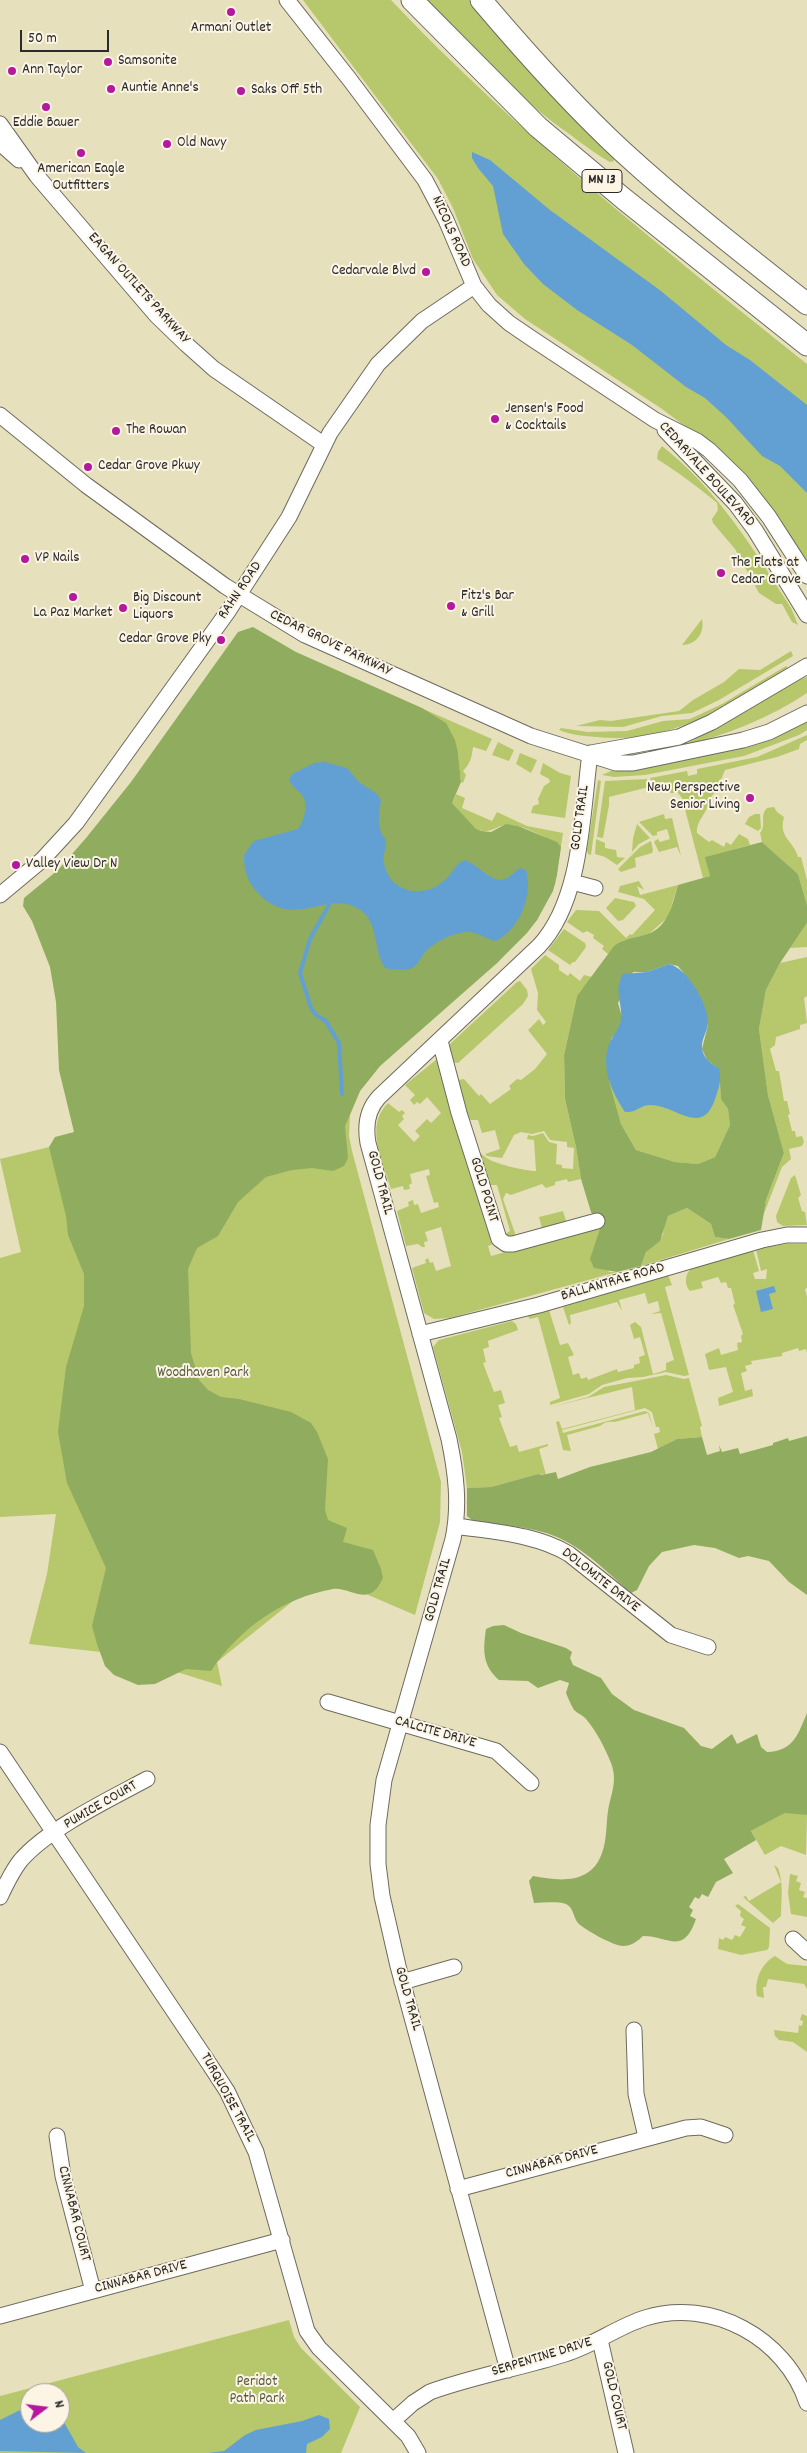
<!DOCTYPE html>
<html>
<head>
<meta charset="utf-8">
<style>
	body { margin:0 }
	#map { position:relative; width:807px; height:2453px; overflow:hidden; background:#e7e0bd; font-family:Dekko,sans-serif }
	canvas { display:block }
	.north { position:absolute; left:20px; top:2383px; width:50px; height:50px; box-sizing:border-box; background:#fcf5e5; border:1px solid #a8a49b; border-radius:50%; rotate:75deg; font-size:14px; font-weight:700; line-height:20px; text-align:center; color:#2b2b2b }
	.north::after { content:''; display:block; margin:auto; width:18px; height:22px; background:#b5179e; clip-path:polygon(50% 0,100% 100%,50% 72%,0 100%) }
	.scale { position:absolute; left:20px; top:30px; width:89px; height:22px; box-sizing:border-box; border:2px solid #2b2b2b; border-top:0; padding-left:6px; font-size:15px; line-height:18px; white-space:nowrap; color:#2b2b2b; -webkit-text-stroke:4px #fcf5e5; paint-order:stroke }
</style>
</head>
<body>
<div id="map">
<canvas width="807" height="2453"></canvas>
<div class="north">N</div>
<div class="scale">50 m</div>
</div>
<script>
const g = document.querySelector('canvas').getContext('2d');
g.lineJoin = 'round';
function fill(path, color) {
  g.fillStyle = color;
  g.fill(path, 'evenodd');
}
function stroke(path, color, width, dash) {
  g.strokeStyle = color;
  g.lineWidth = width;
  g.lineCap = dash ? 'butt' : 'round';
  g.setLineDash(dash || []);
  g.stroke(path);
}
function write(font, color, halo, rows, align = 'center') {
  g.font = font + ' Dekko,sans-serif';
  g.lineWidth = 4;
  g.setLineDash([]);
  g.textBaseline = 'middle';
  g.strokeStyle = halo;
  g.fillStyle = color;
  for (const [text, x, y, turn = 0] of rows) {
    g.save();
    g.translate(x, y);
    g.rotate((+turn || 0) * Math.PI / 180);
    g.textAlign = isNaN(turn) ? turn : align;
    if (halo) g.strokeText(text, 0, 0);
    g.fillText(text, 0, 0);
    g.restore();
  }
}
fill(new Path2D(`
	M303,0H391C518,134 663,249 807,364V567L701,438L662,409L525,319L497,295L473,259L453,208L438,179Z
	M423,0H469L517,56L615,157L614,161L610,162C597,155 584,145 572,136C516,97 471,48 423,0Z
	M662,446C718,490 754,550 791,608L798,625L792,622L782,604H776L759,593L735,549L713,523L712,519L718,510L717,503C698,487 679,473 657,459L658,452Z
	M702,619C705,633 696,645 682,645Z
	M791,651L793,656L719,700L692,713L662,716L623,727L576,726L600,720L611,721L679,711L693,700L724,682L739,669L760,670Z
	M316,662L492,739L486,751L473,747C472,757 470,764 463,771L466,775L463,783L461,782L458,753L453,802L456,794L465,798L462,808L492,821L497,812L527,826L563,833L555,885L537,920L497,963L380,1066L360,1091L350,1115L349,1136L352,1151L441,1482L440,1522L415,1615L324,1576L217,1662L222,1686L119,1654L29,1644L47,1574L56,1514L0,1517V1258L21,1252L0,1159L78,1140ZM452,803C459,811 468,825 477,829C489,836 496,825 507,825C519,824 534,832 545,837L464,859Z
	M786,666L788,668C729,706 670,745 596,737C584,736 571,735 559,730L561,728L588,732L627,731L663,721L690,719L722,704Z
	M807,677V693C770,718 726,735 683,746L800,679Z
	M807,721V730L799,735L744,756L645,775L614,777L602,775L615,769C682,758 747,753 807,721Z
	M807,735V740L800,744L799,749L777,757L725,770L717,790L709,799C709,813 696,819 697,833L709,842L712,840L724,847L726,842L731,845L739,834L748,839L750,845L706,857L710,876L703,878L682,798L678,793H670L668,784L662,786L663,792L661,793L659,788L654,789L650,778L687,771L688,776L697,774V769L757,757Z
	M498,742L514,750L509,761L492,755Z
	M520,753L537,760L531,773L516,764Z
	M543,763L560,773L571,776L565,818L531,813L533,806L539,804L538,799L544,786L550,782L549,779L540,774Z
	M647,779L649,787L609,797V805L603,838L597,837L605,781Z
	M598,780L601,781L591,855L588,854L587,850Z
	M774,807L777,812L784,817C778,838 794,841 798,857H801L807,880V905L798,874L762,842L760,833C767,825 759,816 767,808Z
	M664,814L665,819L672,818L681,856L677,847L659,852L654,842L656,840L658,839L660,842L670,839L667,829L657,832V835L653,836L639,822Z
	M755,814H760L761,828L758,831L745,824L749,817Z
	M637,824L650,838L639,844L632,852L633,838Z
	M596,839L605,843V848L616,850L617,857L625,858L617,865L605,857L595,854Z
	M651,841L653,850L652,853L635,858L636,867L621,872L618,869L640,847Z
	M639,881L644,890L637,886L640,895L678,885L668,917L649,934L622,941L608,954L602,949L604,946L593,938L594,935L587,931L583,933L567,922L576,910L599,911L626,938L630,934L632,935L655,910L644,899L618,892L620,886Z
	M615,898L634,902L636,906L623,920L618,921L606,908Z
	M807,923V947L790,948Z
	M564,929L585,943L586,947L575,962H573L570,965L548,950Z
	M545,955L559,965V970L568,976L570,973L580,981L584,975L592,977L577,996L564,1055L565,1099L576,1147L581,1179L568,1182L567,1179L555,1182V1185L546,1188L542,1184L511,1195L506,1193L503,1199L515,1233L514,1236L507,1238L504,1235L510,1231L497,1185H489L480,1156L482,1154C489,1164 527,1171 536,1171L534,1140L527,1139L528,1135L533,1136L543,1133L549,1142L557,1144L556,1164L562,1165V1168L573,1169L574,1148L567,1147V1142L550,1140L544,1131L532,1134L521,1132L514,1135L502,1158L487,1156L485,1154L500,1149L495,1130L482,1133L478,1120H471L465,1116L458,1080L464,1079L479,1096L481,1094L490,1104L511,1089L509,1086L517,1079L521,1080L535,1069L547,1054L528,1030L539,1019L543,1025L546,1022L537,1010L538,993L531,969Z
	M807,957V996L804,998L807,1023L800,1025V1029L776,1037L775,1045L770,1049L776,1071H779L784,1101H787L790,1114L788,1115L792,1131H795L796,1137L802,1136L804,1142L802,1146L789,1149L791,1159L782,1167L763,1216L766,1200L784,1153L768,1095L759,1029L766,990L780,963Z
	M520,981L527,990L528,996L523,1004L458,1063L451,1062L449,1051L450,1044L517,982Z
	M437,1059L493,1244L488,1246L491,1256L601,1226L599,1238L609,1272H617L450,1318L434,1319L424,1313L412,1268L426,1263L425,1260L428,1258L430,1263L433,1262L436,1271L451,1266L441,1227L425,1232L428,1241L424,1242L425,1247H422L418,1244L406,1246L397,1211L409,1206L408,1202L413,1200L414,1205L418,1204L421,1213L439,1207L438,1202L434,1203L426,1176L430,1175L429,1169L410,1174L412,1183L409,1185L410,1189L404,1190L403,1186L391,1189C383,1162 364,1126 388,1103L399,1112L402,1110L405,1113L402,1116L404,1119L398,1125L414,1142L420,1136L415,1131L427,1119L431,1123L441,1113L427,1097L420,1104L417,1102L414,1105L410,1100L415,1095L405,1085Z
	M719,1068L721,1098L728,1109L730,1125L715,1157L698,1164L675,1162L636,1150L621,1124L609,1080Z
	M795,1175L801,1195L798,1198L802,1211L805,1212L807,1225L783,1226L777,1222L776,1216L791,1178Z
	M687,1208L711,1224L715,1237L729,1239L641,1266L646,1252L663,1235L664,1223L668,1216Z
	M563,1211L566,1221L542,1228L539,1217Z
	M787,1244H807V1288L805,1289L807,1297V1353L806,1349L799,1351L798,1348L782,1353V1356L751,1361L752,1364L745,1366L747,1371L741,1373L745,1391L752,1389L753,1396L719,1406L718,1398L733,1392L726,1367L709,1370L705,1354L719,1348L721,1355L738,1350L737,1343L742,1342L741,1336L743,1334L733,1305L735,1304L731,1288H728L726,1282L721,1283L718,1277L701,1282L703,1288L690,1291C685,1286 684,1276 690,1270C699,1263 740,1254 753,1250L759,1271L753,1273L755,1279H766L767,1269L761,1271L756,1249Z
	M668,1275L672,1285L665,1287L689,1375L684,1376L666,1372L643,1377L627,1378L602,1385L589,1394L550,1405V1402L560,1398L538,1317L530,1319L527,1315L549,1310L560,1345L568,1343L574,1355L568,1357L573,1375L579,1373L581,1379L587,1377L588,1380L617,1369L618,1372L634,1368V1365L640,1363L639,1357L645,1355L640,1337L634,1339L630,1325L635,1322L641,1327L653,1374L666,1370V1363L674,1360L661,1313L651,1314L660,1311L658,1301L648,1304L645,1293L619,1300L622,1311L617,1302L570,1315L571,1323L569,1325L563,1307Z
	M512,1321L516,1324L518,1330L488,1341L489,1347L483,1349L486,1362L483,1363L494,1392L501,1390L505,1403L498,1405L502,1417L499,1418L510,1447L517,1445L519,1452L548,1444V1446L539,1449L546,1475L538,1474L491,1487L467,1488L462,1452L433,1347L439,1340Z
	M666,1375L684,1379L689,1378L702,1426L700,1427L702,1437L677,1439L658,1449L654,1434L660,1432L659,1427H656L652,1412L645,1408L562,1430L563,1433L645,1411L649,1413L653,1428L648,1413L615,1422C609,1421 604,1422 600,1426L567,1435L571,1451L563,1450L556,1422L559,1421L562,1429L635,1410L632,1387L551,1407L588,1397L604,1387Z
	M791,1812L807,1815L806,1855L781,1846L765,1855L751,1831L785,1813Z
	M774,1865L778,1868C784,1883 781,1900 781,1916L773,1923L743,1897L746,1896L749,1901L781,1882Z
	M790,1874L798,1876L796,1881L801,1883L799,1890L805,1892L803,1897L807,1898V1917L791,1914L788,1893Z
	M738,1904L770,1928L769,1947L767,1950L741,1955L718,1949L719,1938L723,1940L725,1937L732,1940L735,1935L740,1937L746,1927L741,1925L744,1919L740,1916L741,1911L735,1906Z
	M775,1956L787,1964L807,1966V1989L804,1984L768,1979L766,1987H763L764,1998L757,1996C754,1980 761,1964 775,1956Z
	M802,2014L807,2016V2052L793,2042L779,2040L775,2036L774,2030L798,2033L799,2025L802,2026L803,2021L800,2020Z
	M289,2320L294,2337L301,2348L360,2407L341,2453H0V2396ZM30,2393H60V2423H30Z`), '#b6c86b');
fill(new Path2D(`
	M253,627L296,652L422,708L446,723L455,740L458,753L461,782L452,803L475,828L481,831L491,832L506,824L518,826L557,842L561,847L557,875L553,891L537,920L527,933L497,963L380,1066L360,1091L345,1126L348,1158L344,1166L333,1171L312,1168L292,1170L266,1177L238,1202L218,1236L197,1248L188,1269L191,1353L199,1380L208,1390L221,1397L239,1399L291,1412L311,1423L317,1432L328,1459L325,1510L328,1520L347,1528L343,1542L373,1550L381,1569L383,1578C380,1584 377,1590 371,1593C360,1599 345,1587 333,1589C282,1598 239,1629 211,1671L186,1669L155,1684L138,1685L114,1675L105,1666L97,1644L92,1626L106,1568L67,1483L58,1432L66,1367L84,1306V1274L68,1235L66,1216L49,1147L55,1137L74,1132L59,1070L56,1002L50,967L32,921L23,906L24,898L58,870L86,838L131,782L238,632Z
	M762,842L798,874L807,905V923L780,963L766,990L759,1029L768,1095L784,1153L766,1200L761,1230L729,1239L715,1237L711,1224L687,1208L668,1216L660,1241L646,1252L641,1266L617,1272L594,1268L590,1259L601,1226L591,1212L581,1179L576,1147L565,1099L564,1055L577,996L614,946C625,938 635,938 648,934C668,927 673,903 678,885L710,876L705,857ZM669,964L678,966L692,984L708,1025L702,1049L707,1060L719,1069L721,1099L728,1109L730,1125L715,1157L698,1164L675,1162L636,1150L621,1124L609,1080L611,1039L620,1027L622,1017L618,1003L633,972H647Z
	M807,1436V1595L789,1582L769,1561L748,1556L739,1558L715,1548L694,1545L662,1552L649,1566L637,1590L631,1593C608,1573 585,1549 557,1537C531,1526 500,1525 473,1521L467,1516V1488L491,1487L538,1474L542,1475L556,1472L558,1479L590,1467L651,1452L677,1439L702,1437L707,1455L720,1451L719,1445L722,1452L738,1448L740,1454L773,1445V1443L788,1438L789,1441Z
	M504,1625L521,1633L566,1648L572,1652L570,1658L573,1665L601,1678L612,1694L634,1710L684,1728L701,1746L712,1749L732,1734L737,1744L757,1734L761,1747L767,1752C794,1751 798,1734 807,1713V1815L785,1813L751,1831L756,1840L724,1859L733,1873L716,1882L708,1897L702,1894L699,1899L695,1897L689,1907L693,1910L690,1916L696,1919C683,1956 669,1936 643,1936C638,1941 631,1946 623,1946C614,1946 585,1930 578,1923C573,1917 574,1908 566,1904C556,1901 544,1903 534,1903L529,1881L533,1876C559,1881 591,1885 602,1853C607,1840 606,1825 608,1811C611,1793 618,1781 611,1763C605,1748 597,1732 586,1719C583,1715 578,1714 574,1710C571,1705 568,1698 566,1693L569,1683L560,1680L538,1688L528,1681L499,1680C482,1665 483,1650 486,1629L493,1626Z`), '#90ac5f');
fill(new Path2D(`
	M472,152L490,160L550,210L661,291L726,345L750,360L807,405V493L780,466L762,456L726,417L705,398L686,387L632,345L577,310L543,284L524,264L503,234L493,186L478,168L472,158Z
	M324,762L347,768L359,782L377,794L381,800C379,814 376,828 386,840C387,848 382,855 384,863C389,894 427,900 447,878C454,871 455,864 465,860C479,865 493,886 507,878C512,875 515,871 520,868L526,870C533,895 520,929 496,941C485,939 477,931 466,932C453,933 437,941 427,950C422,954 420,962 415,966C409,972 392,970 385,968C372,949 380,920 357,908C326,890 293,931 258,893C247,881 244,871 244,855L254,841L298,829C304,822 309,803 302,795C297,789 293,788 289,780L292,774L314,763Z
	M669,964C687,968 708,1004 708,1022C708,1031 701,1039 702,1048C703,1058 711,1064 719,1068C722,1079 719,1088 715,1099C702,1138 676,1105 650,1105C640,1105 637,1113 625,1112C611,1091 599,1064 611,1040C615,1032 620,1028 621,1019C623,1004 613,990 623,974L647,972Z
	M774,1286L776,1292L769,1294L773,1309L761,1312L756,1291Z
	M30,2405V2423H60V2415L78,2447L86,2453L0,2451V2420Z
	M319,2415L329,2419L330,2429L322,2437L307,2444L306,2453H208L224,2451L245,2435L256,2430L302,2421Z`), '#62a0d4');
stroke(new Path2D(`
	M329,905L310,939L300,973L311,1008L317,1016L325,1020L339,1043L342,1094`), '#62a0d4', 4);
const minor = new Path2D(`
	M287,0L350,80L425,180L446,220L474,286L489,305L509,323L531,338L655,420L697,441L709,450L740,480L769,517L807,576
	M0,124L37,176L157,316L186,344L214,369L323,444
	M0,143L19,160
	M0,415L86,485L225,586L305,635L531,736L616,763H633L743,740L769,732L807,713
	M665,430L735,503L755,530L807,615
	M591,753L679,737L712,722L807,666
	M572,882L595,888
	M0,895L42,860L76,823L229,610L289,517L330,433L378,364L422,321L474,286
	M440,1041L459,1113L499,1239L506,1244H513L597,1221
	M420,1334L539,1305L762,1240L787,1235H807
	M456,1526C494,1532 536,1534 569,1554L671,1635L708,1647
	M328,1702L496,1751L531,1783
	M0,1752L208,2062L227,2091L256,2152L307,2331L319,2348L408,2436L418,2453
	M0,1897C6,1884 12,1871 21,1860C49,1828 110,1799 147,1779
	M793,1939L807,1952
	M402,1982L454,1967
	M634,2030L636,2094L646,2137
	M57,2136L63,2176L93,2291
	M458,2189L686,2128L701,2127L725,2135
	M0,2316L282,2240
	M600,2340L626,2453
	M508,2370L398,1966L382,1896L378,1864V1825L384,1780L453,1539C460,1505 456,1473 449,1439L368,1143C365,1126 367,1110 379,1097L539,946C582,900 582,814 590,753
	M394,2420L413,2403L430,2392C474,2376 521,2368 565,2354C594,2345 617,2327 645,2318C711,2297 786,2338 807,2403`);
const highway = new Path2D(`
	M412,0L538,127L624,199L807,345
	M481,0C526,53 572,105 623,152C682,206 745,255 807,304`);
stroke(minor, '#6d6a5e', 17);
stroke(highway, '#6d6a5e', 23);
stroke(minor, '#fff', 15);
stroke(highway, '#fff', 21);
for (const [x, y, r, color] of [
	[231,12,5,"#b5179e"],
	[108,62,5,"#b5179e"],
	[12,71,5,"#b5179e"],
	[111,89,5,"#b5179e"],
	[241,91,5,"#b5179e"],
	[46,107,5,"#b5179e"],
	[167,144,5,"#b5179e"],
	[81,153,5,"#b5179e"],
	[426,272,5,"#b5179e"],
	[495,419,5,"#b5179e"],
	[116,431,5,"#b5179e"],
	[88,467,5,"#b5179e"],
	[25,559,5,"#b5179e"],
	[721,573,5,"#b5179e"],
	[73,597,5,"#b5179e"],
	[451,606,5,"#b5179e"],
	[123,608,5,"#b5179e"],
	[221,640,5,"#b5179e"],
	[750,798,5,"#b5179e"],
	[16,865,5,"#b5179e"]
]) {
  const dot = new Path2D();
  dot.arc(x, y, r, 0, 2 * Math.PI);
  g.fillStyle = color;
  g.fill(dot);
  stroke(dot, '#fcf5e5', 2);
}
for (const [x, y, w] of [
	[602,181,40]
]) {
  const box = new Path2D();
  box.roundRect(x - w / 2, y - 11.5, w, 23, 4);
  g.fillStyle = '#fcf5e5';
  g.fill(box);
  stroke(box, '#2b2b2b', 1);
}
write('bold 14px', '#2b2b2b', null, [
	["MN 13",602,181]
]);
write('15px', '#2b2b2b', '#fcf5e5', [
	["Armani Outlet",231,29,"center"],
	["Samsonite",118,62],
	["Ann Taylor",22,71],
	["Auntie Anne's",121,89],
	["Saks Off 5th",251,91],
	["Eddie Bauer",46,124,"center"],
	["Old Navy",177,144],
	["American Eagle",81,170,"center"],
	["Outfitters",81,187,"center"],
	["Cedarvale Blvd",416,272,"right"],
	["Jensen's Food",505,410],
	["& Cocktails",505,427],
	["The Rowan",126,431],
	["Cedar Grove Pkwy",98,467],
	["VP Nails",35,559],
	["The Flats at",731,564],
	["Cedar Grove",731,581],
	["Fitz's Bar",461,597],
	["& Grill",461,614],
	["Big Discount",133,599],
	["Liquors",133,616],
	["La Paz Market",73,614,"center"],
	["Cedar Grove Pky",211,640,"right"],
	["New Perspective",740,789,"right"],
	["Senior Living",740,806,"right"],
	["Valley View Dr N",26,865]
], 'left');
write('15px', '#2b2b2b', '#fcf5e5', [
	["NICOLS ROAD",450,232,66],
	["EAGAN OUTLETS PARKWAY",138,289,48],
	["CEDARVALE BOULEVARD",706,475,48],
	["RAHN ROAD",241,591,-56],
	["CEDAR GROVE PARKWAY",330,644,26],
	["GOLD TRAIL",581,818,-82],
	["GOLD TRAIL",379,1183,75],
	["GOLD POINT",483,1190,73],
	["BALLANTRAE ROAD",613,1283,-16],
	["DOLOMITE DRIVE",600,1581,38],
	["GOLD TRAIL",439,1590,-74],
	["CALCITE DRIVE",435,1733,16],
	["PUMICE COURT",101,1806,-30],
	["GOLD TRAIL",407,1999,74],
	["TURQUOISE TRAIL",227,2098,61],
	["CINNABAR DRIVE",552,2163,-15],
	["CINNABAR COURT",73,2214,76],
	["CINNABAR DRIVE",141,2278,-15],
	["SERPENTINE DRIVE",542,2358,-17],
	["GOLD COURT",613,2396,77]
]);
write('15px', '#555a3e', '#fcf5e5', [
	["Woodhaven Park",203,1374],
	["Peridot",257,2383],
	["Path Park",257,2400]
]);
</script>
</body>
</html>
